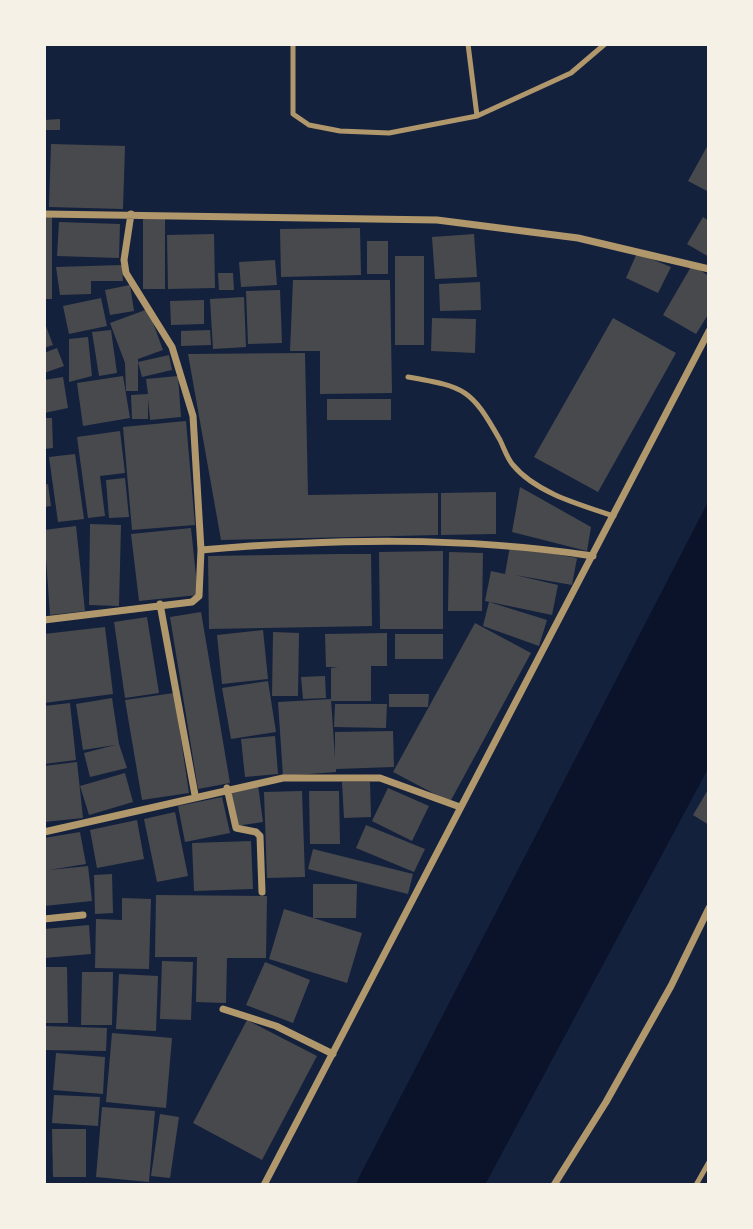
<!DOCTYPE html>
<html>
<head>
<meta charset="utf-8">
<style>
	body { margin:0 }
	#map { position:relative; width:753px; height:1229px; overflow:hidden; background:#14213d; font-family:Spectral,serif }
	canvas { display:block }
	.frame { position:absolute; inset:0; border:46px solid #f6f1e7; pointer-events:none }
</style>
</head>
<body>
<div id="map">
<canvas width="753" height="1229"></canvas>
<div class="frame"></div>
</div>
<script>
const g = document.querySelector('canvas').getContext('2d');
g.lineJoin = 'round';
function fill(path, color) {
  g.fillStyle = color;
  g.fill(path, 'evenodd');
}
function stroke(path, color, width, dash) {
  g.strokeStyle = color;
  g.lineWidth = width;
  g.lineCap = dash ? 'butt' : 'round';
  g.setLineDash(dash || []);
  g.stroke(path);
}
fill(new Path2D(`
	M709,500V767L485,1185H355Z`), '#0b132b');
fill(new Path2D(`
	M60,119V130H44V120Z
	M709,143V192L688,181Z
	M51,144L125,146L123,209L49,207Z
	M143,215H165V289H143Z
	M44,217H52V299H44Z
	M703,217L709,221V257L687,244Z
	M59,222L120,224L119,258L57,256Z
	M360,228L361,275L281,277L280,229Z
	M214,234L215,288L168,289L167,235Z
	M474,234L477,277L435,279L432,237Z
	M367,241H388V274H367Z
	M637,253L671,267L658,293L626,278Z
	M395,256H424V345H395Z
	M275,260L277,285L241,287L239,262Z
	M122,265L123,281H91V294L60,295L56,267Z
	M692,265L709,276V313L696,334L663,315Z
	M218,273H233L234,290H219Z
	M293,280H390L392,393L320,394V351H290Z
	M480,282L481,310L440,311L439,284Z
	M130,285L134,311L110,315L105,290Z
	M280,290L282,343L248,344L246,291Z
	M244,297L246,347L213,349L210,299Z
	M101,298L107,326L69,334L63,306Z
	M204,300V324L171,325L170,301Z
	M148,309L163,350L138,359V391H126L125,363L110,323Z
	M432,318L476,319L475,353L431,351Z
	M613,318L676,353L598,492L534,457Z
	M44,321L53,345L44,348Z
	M111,330L117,373L99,376L92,332Z
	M210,330L211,345L181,346V331Z
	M88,337L92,376L69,382V339Z
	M57,348L64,366L44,373V353Z
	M305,353L308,495L438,493V535L221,540L188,354Z
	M169,355L172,370L142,377L138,362Z
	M123,376L130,418L83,426L77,383Z
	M178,376L181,417L150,420L148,399V419H132L131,395L148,394L146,379Z
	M63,377L68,408L44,413V380Z
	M327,399H391V420H327Z
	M44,418H52L53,448L44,449Z
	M186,421L195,525L132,530L123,427Z
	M120,431L125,473L100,476L105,516L88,518L77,437Z
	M75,454L84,519L58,522L49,457Z
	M125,478L129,517L109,518L106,480Z
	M48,484L51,506L44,507V485Z
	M520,487L591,527L587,551L512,532Z
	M496,492V534L441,535V493Z
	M90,524L121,525L119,606L89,605Z
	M76,526L85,611L50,615L44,530Z
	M191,528L198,595L139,601L131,534Z
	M510,546L577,558L572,585L515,575L558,585L552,615L485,601L491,571L505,574Z
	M443,551V629H380L379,552Z
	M449,552L483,553L482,611H448Z
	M338,554H371L372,626L209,629L208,556Z
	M489,602L547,620L539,646L483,626Z
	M201,612L230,783L198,789L170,617Z
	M147,617L159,693L125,698L114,622Z
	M475,623L531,653L450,802L393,772Z
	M105,627L113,694L44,703V634Z
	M263,630L268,679L222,684L217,635Z
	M273,632L299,633L298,696H272Z
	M387,633V666H371V701H331V668L338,667H326L325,634Z
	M395,634H443V659H395Z
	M325,676L326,698L303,699L301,677Z
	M268,681L276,732L231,739L222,688Z
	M174,693L189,793L142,800L125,700Z
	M389,694H429L428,707H389Z
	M112,698L119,744L127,768L90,777L84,753L115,745L83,750L76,704Z
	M331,699L335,758V732L393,731L394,767L336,769V772L283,776L278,702Z
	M70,703L76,760L44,764V706Z
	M335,704H387L386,728L334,727Z
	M275,736L278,774L245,777L241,739Z
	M77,762L83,818L44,822V766Z
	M125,773L133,802L89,815L80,786Z
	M342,782H370L371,817L344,818Z
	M258,785L263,822L236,826L231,789Z
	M388,788L429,806L412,841L372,821Z
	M709,788V825L693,815Z
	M302,791L305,877L267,878L264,792Z
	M309,791H339L340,844H310Z
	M222,797L230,833L185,842L178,806Z
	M175,812L188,876L157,882L144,819Z
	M137,820L144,859L97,868L90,830Z
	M366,825L425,849L414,872L356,848Z
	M80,832L86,864L49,870L88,866L92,901L44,906V838Z
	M251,841L253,889L194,891L192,843Z
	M313,849L413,874L408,894L308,869Z
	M112,874L113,913L95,914L94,875Z
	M313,884H357L356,918H313Z
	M156,895L267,896L266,958H227L226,1003L196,1002L197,957H155Z
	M122,898L151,899L149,969L95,968L96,919L122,920Z
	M284,909L362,933L347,983L269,959Z
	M89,925L91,954L44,958V929Z
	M162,961L193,962L191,1020L160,1019Z
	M265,962L310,980L293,1023L246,1005Z
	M44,967H67L68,1023H44Z
	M82,972H113L112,1025H81Z
	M119,974L158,976L156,1031L116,1029Z
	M247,1020L317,1056L262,1160L193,1123Z
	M44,1026L107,1028L106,1051L44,1050Z
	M112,1033L172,1038L166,1108L106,1102Z
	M56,1053L105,1057L103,1094L53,1090Z
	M54,1095L100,1097L98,1126L52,1123Z
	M102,1107L155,1111L149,1182L96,1177Z
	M160,1114L179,1117L170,1178L151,1176Z
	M52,1129H86V1177H53Z`), '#48494c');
stroke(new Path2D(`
	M293,44V114L309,125L340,131L389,133L477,116L571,73L605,44
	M468,44L477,116
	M408,377C466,387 471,389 500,440C504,448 507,458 513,465C536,493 581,505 614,516
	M696,1185L709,1162`), '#b1986c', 5);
stroke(new Path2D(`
	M44,214L437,220L578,238L709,269
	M131,214L124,260L126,273L172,347L193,416L201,550
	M160,604L195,795
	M44,620L192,602L199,596L201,550C331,539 463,536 593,556
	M227,788L236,828L256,832L260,836L262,892
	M44,832L283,778H380L460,807
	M44,919L83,915
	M223,1009L276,1026L333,1054
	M264,1185L709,331
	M554,1185L606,1102L671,986L709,908`), '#b1986c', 7);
</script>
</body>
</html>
